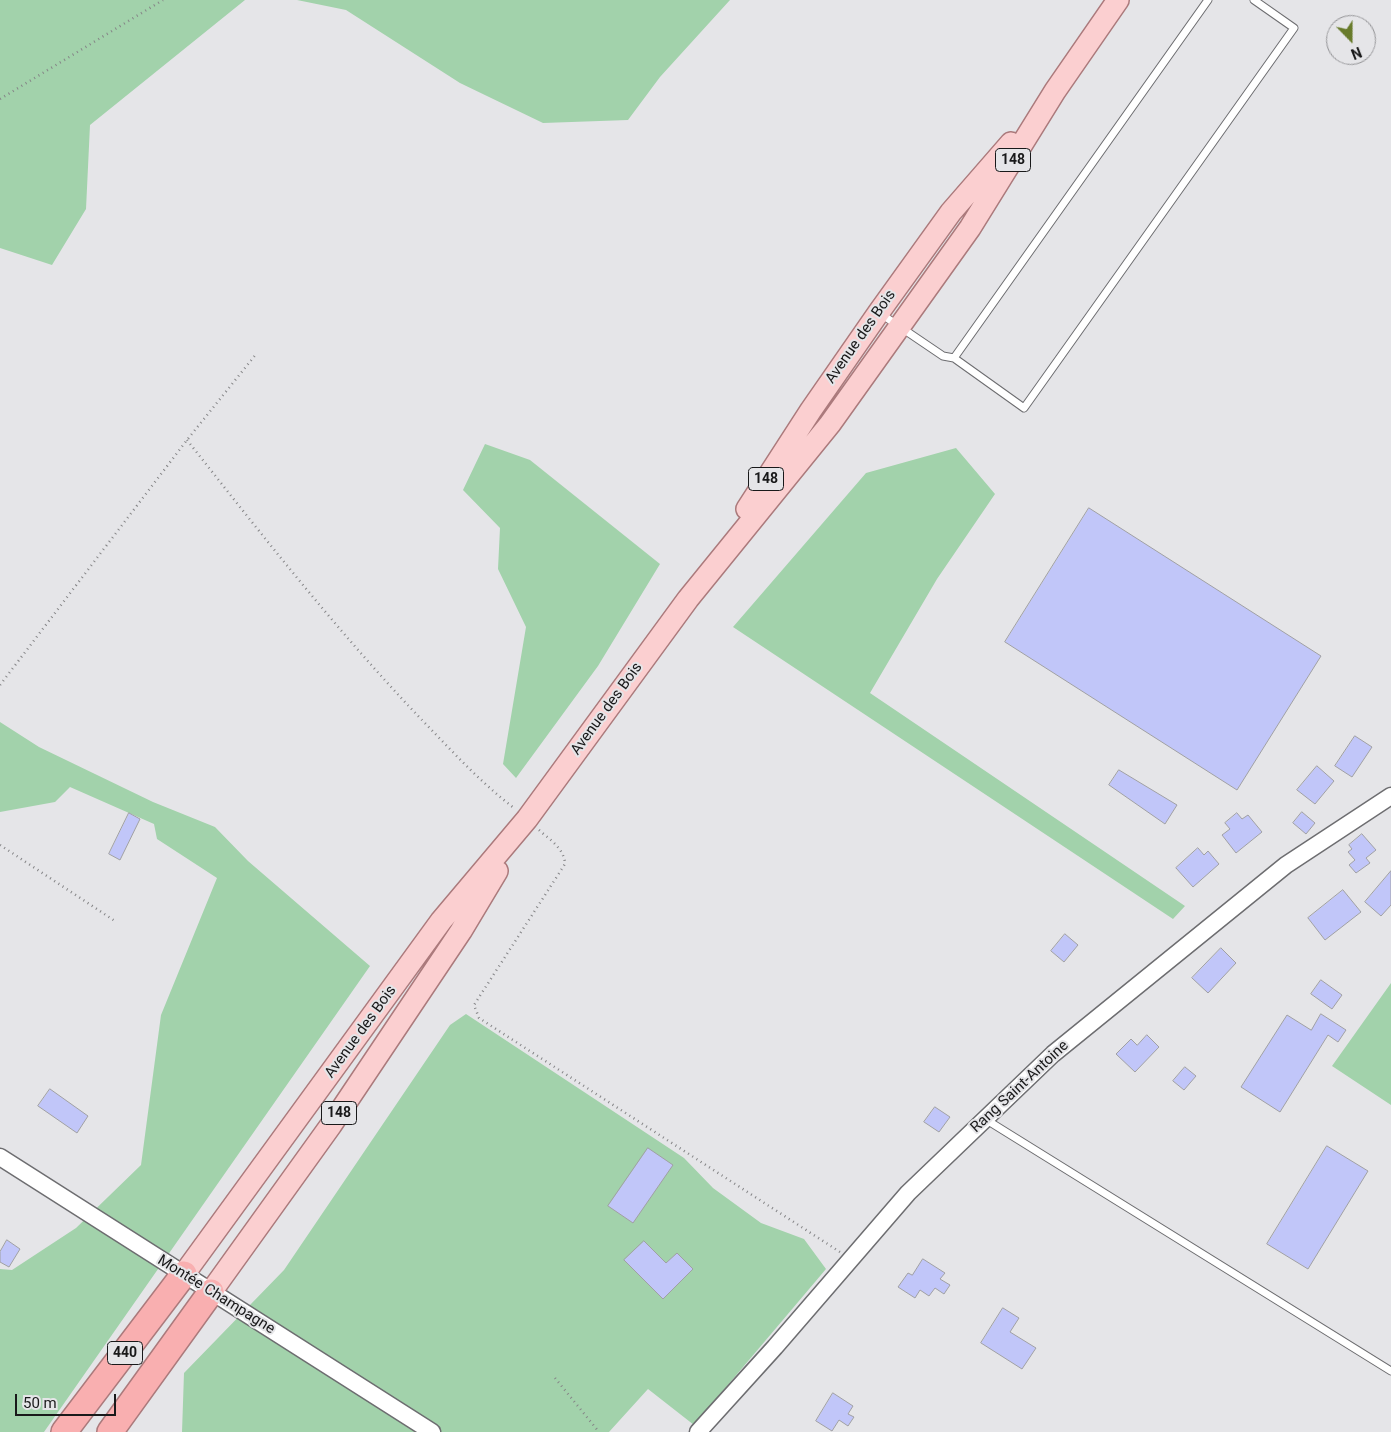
<!DOCTYPE html>
<html>
<head>
<meta charset="utf-8">
<style>
	body { margin:0 }
	#map { position:relative; width:1391px; height:1432px; overflow:hidden; background:#e5e5e8; font-family:Roboto,sans-serif }
	canvas { display:block }
	.north { position:absolute; left:1326px; top:15px; width:50px; height:50px; box-sizing:border-box; background:#e5e5e8; border:1px solid #939396; border-radius:50%; rotate:158deg; font-size:14px; font-weight:700; line-height:20px; text-align:center; color:#19191a }
	.north::after { content:''; display:block; margin:auto; width:18px; height:22px; background:#687b2b; clip-path:polygon(50% 0,100% 100%,50% 72%,0 100%) }
	.scale { position:absolute; left:15px; top:1394px; width:101px; height:22px; box-sizing:border-box; border:2px solid #19191a; border-top:0; padding-left:6px; font-size:15px; line-height:18px; white-space:nowrap; color:#19191a; -webkit-text-stroke:4px #e5e5e8; paint-order:stroke }
</style>
</head>
<body>
<div id="map">
<canvas width="1391" height="1432"></canvas>
<div class="north">N</div>
<div class="scale">50 m</div>
</div>
<script>
const g = document.querySelector('canvas').getContext('2d');
g.lineJoin = 'round';
function fill(path, color) {
  g.fillStyle = color;
  g.fill(path, 'evenodd');
}
function stroke(path, color, width, dash) {
  g.strokeStyle = color;
  g.lineWidth = width;
  g.lineCap = dash ? 'butt' : 'round';
  g.setLineDash(dash || []);
  g.stroke(path);
}
function write(font, color, halo, rows, align = 'center') {
  g.font = font + ' Roboto,sans-serif';
  g.lineWidth = 4;
  g.setLineDash([]);
  g.textBaseline = 'middle';
  g.strokeStyle = halo;
  g.fillStyle = color;
  for (const [text, x, y, turn = 0] of rows) {
    g.save();
    g.translate(x, y);
    g.rotate((+turn || 0) * Math.PI / 180);
    g.textAlign = isNaN(turn) ? turn : align;
    if (halo) g.strokeText(text, 0, 0);
    g.fillText(text, 0, 0);
    g.restore();
  }
}
fill(new Path2D(`
	M0,0H245L90,125L86,209L52,265L0,248Z
	M297,0H730L660,77L628,120L543,123L460,83L346,10Z
	M485,444L530,460L660,564L598,666L516,778L503,764L526,627L498,569L500,528L463,490Z
	M956,448L995,494L937,579L870,693L1185,906L1173,919L733,627L866,473Z
	M0,722L39,747L153,802L215,827L248,861L370,966L44,1432H0V1269L12,1270L76,1228L141,1165L161,1015L217,878L157,839L154,824L70,787L55,802L0,812Z
	M1391,983V1105L1332,1066Z
	M466,1014L684,1158L713,1188L761,1223L804,1239L826,1269L694,1425L648,1389L609,1432H182L184,1373L284,1270L450,1025Z`), '#a2d2ab');
const building = new Path2D(`
	M1089,508L1321,656L1237,790L1005,642Z
	M1355,736L1372,747L1352,777L1335,766Z
	M1317,766L1334,781L1315,804L1297,790Z
	M1119,770L1177,805L1165,824L1109,785Z
	M1302,812L1315,823L1306,834L1293,823Z
	M129,813L140,819L120,860L109,854Z
	M1237,813L1242,819L1248,815L1262,832L1236,853L1222,835L1230,829L1225,823Z
	M1362,834L1376,850L1366,858L1370,863L1356,873L1349,865L1355,860L1348,852L1352,849L1349,845Z
	M1198,848L1204,855L1208,851L1219,864L1193,887L1176,868Z
	M1391,871V905L1381,916L1365,902Z
	M1343,890L1361,912L1325,940L1308,918Z
	M1065,934L1078,945L1064,962L1051,951Z
	M1221,948L1236,963L1208,993L1192,978Z
	M1321,980L1342,995L1332,1009L1311,994Z
	M1321,1014L1346,1030L1338,1042L1328,1035L1280,1112L1241,1087L1287,1015L1311,1030Z
	M1147,1035L1159,1047L1135,1072L1116,1054L1131,1039L1137,1045Z
	M1185,1067L1196,1076L1184,1090L1173,1081Z
	M50,1089L88,1116L77,1133L38,1106Z
	M935,1107L950,1117L939,1132L924,1122Z
	M1327,1146L1368,1171L1308,1269L1267,1244Z
	M648,1148L673,1165L633,1223L608,1206Z
	M7,1240L20,1249L9,1267L0,1262V1252Z
	M644,1241L666,1263L677,1253L693,1269L663,1299L624,1260Z
	M923,1259L945,1273L940,1279L950,1285L944,1294L935,1288L929,1296L920,1290L915,1298L898,1287L908,1273L912,1275Z
	M1003,1308L1019,1318L1010,1332L1036,1348L1022,1369L981,1343Z
	M833,1393L853,1406L848,1414L854,1417L848,1426L839,1420L832,1431L816,1421Z`);
fill(building, '#c1c6f9');
stroke(building, '#a0a0a3', 1);
const service = new Path2D(`
	M881,314L943,356L954,358L1024,408L1294,28L1254,0
	M954,358L1208,0
	M985,1119L1391,1371`);
const tertiary = new Path2D(`
	M0,1157L432,1432
	M698,1432L775,1347L908,1193L1053,1054L1286,865L1391,796`);
const primary = new Path2D(`
	M747,509L811,410L879,312L951,212L1011,143
	M184,1274L441,921L527,819L688,599L830,424L970,228L1055,91L1118,0
	M211,1292L331,1125L461,931L497,871`);
const motorway = new Path2D(`
	M64,1432L184,1274
	M110,1432L211,1292`);
stroke(service, '#6d6d70', 9);
stroke(tertiary, '#6d6d70', 19);
stroke(primary, '#ab7a7c', 24);
stroke(motorway, '#ab7a7c', 28);
stroke(new Path2D(`
	M0,99L163,0
	M187,440C262,535 337,631 421,719C451,750 480,782 514,808
	M0,685L187,440L257,353
	M539,830C550,840 564,848 565,864L474,1005L479,1018L840,1252
	M0,845L115,921
	M555,1378L599,1432`), '#858587', 2.5, [1, 4]);
stroke(service, '#fff', 7);
stroke(tertiary, '#fff', 16);
stroke(primary, '#fbcfd0', 21);
stroke(motorway, '#f9afb0', 25);
for (const [x, y, w] of [
	[1013,160,35],
	[766,479,35],
	[339,1113,35],
	[125,1353,35]
]) {
  const box = new Path2D();
  box.roundRect(x - w / 2, y - 11.5, w, 23, 4);
  g.fillStyle = '#e5e5e8';
  g.fill(box);
  stroke(box, '#19191a', 1);
}
write('bold 14px', '#19191a', null, [
	["148",1013,160],
	["148",766,479],
	["148",339,1113],
	["440",125,1353]
]);
write('15px', '#19191a', '#e5e5e8', [
	["Avenue des Bois",861,337,-55],
	["Avenue des Bois",607,709,-54],
	["Avenue des Bois",361,1032,-54],
	["Rang Saint-Antoine",1020,1087,-43],
	["Montée Champagne",216,1295,32]
]);
</script>
</body>
</html>
